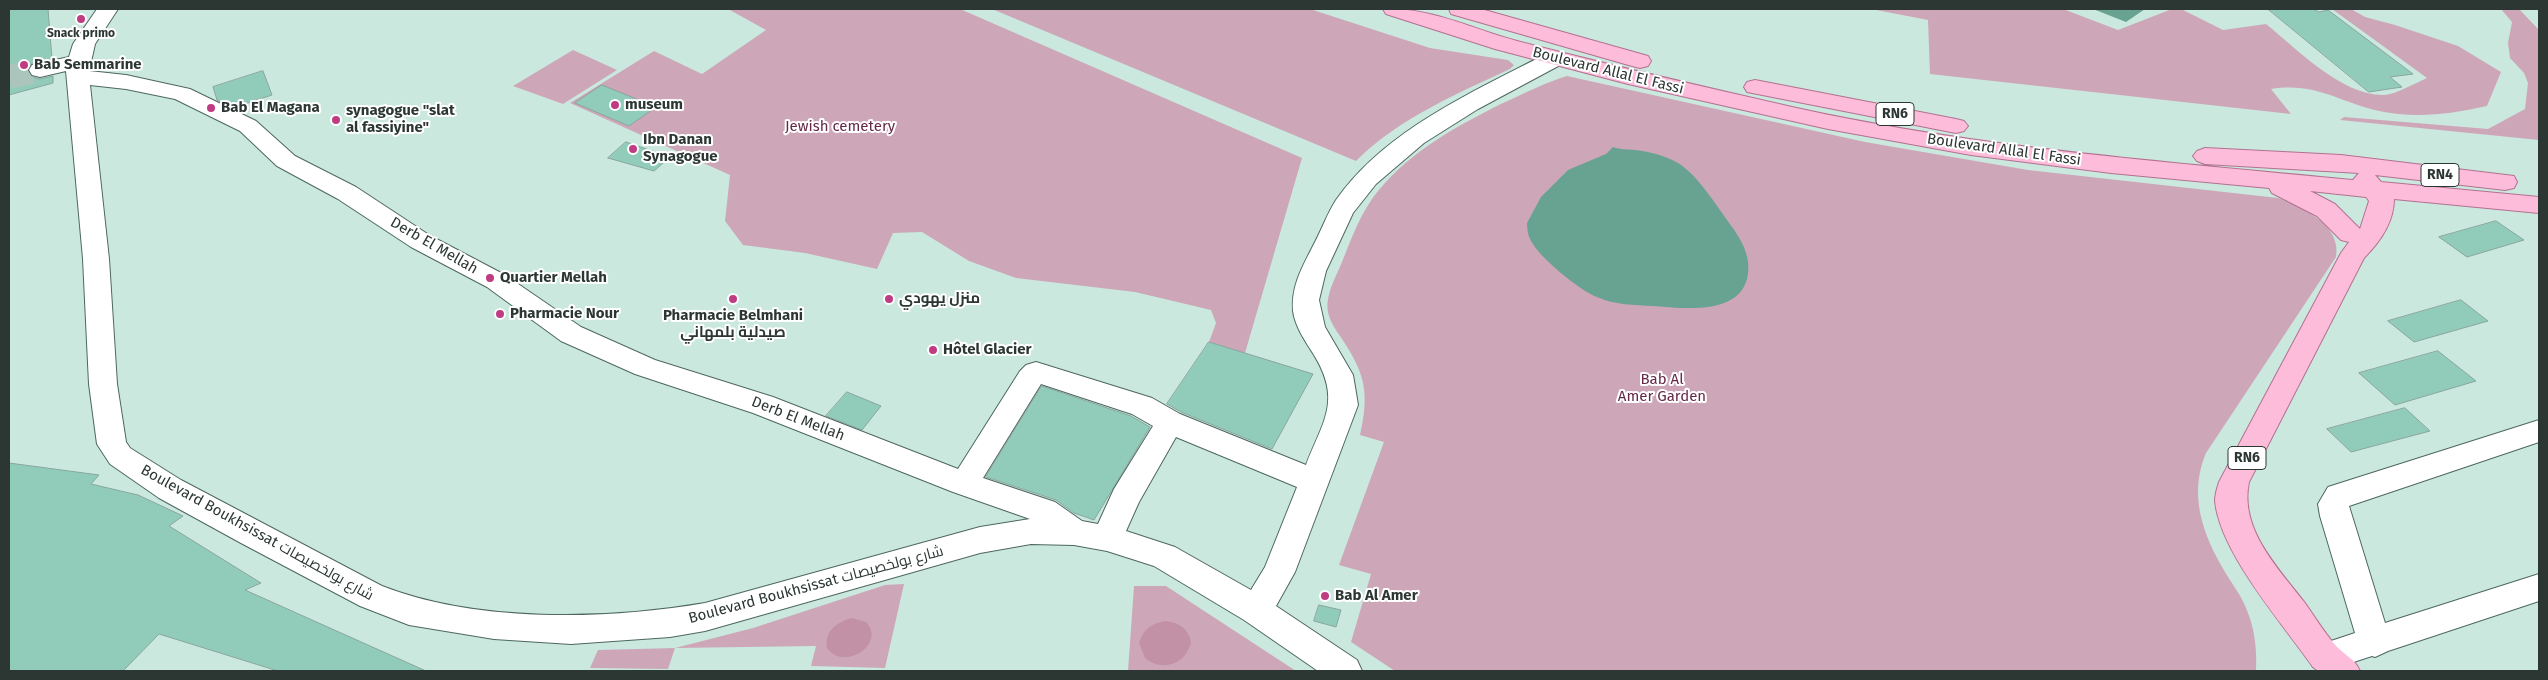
<!DOCTYPE html>
<html>
<head>
<meta charset="utf-8">
<style>
	body { margin:0 }
	#map { position:relative; width:2548px; height:680px; overflow:hidden; background:#cbe8df; font-family:"Fira Sans",sans-serif }
	canvas { display:block }
	.frame { position:absolute; inset:0; border:10px solid #2c3734; pointer-events:none }
</style>
</head>
<body>
<div id="map">
<canvas width="2548" height="680"></canvas>
<div class="frame"></div>
</div>
<script>
const g = document.querySelector('canvas').getContext('2d');
g.lineJoin = 'round';
function fill(path, color) {
  g.fillStyle = color;
  g.fill(path, 'evenodd');
}
function stroke(path, color, width, dash) {
  g.strokeStyle = color;
  g.lineWidth = width;
  g.lineCap = dash ? 'butt' : 'round';
  g.setLineDash(dash || []);
  g.stroke(path);
}
function write(font, color, halo, rows, align = 'center') {
  g.font = font + ' "Fira Sans",Cairo,sans-serif';
  g.lineWidth = 4;
  g.setLineDash([]);
  g.textBaseline = 'middle';
  g.strokeStyle = halo;
  g.fillStyle = color;
  for (const [text, x, y, turn = 0] of rows) {
    g.save();
    g.translate(x, y);
    g.rotate((+turn || 0) * Math.PI / 180);
    g.textAlign = isNaN(turn) ? turn : align;
    if (halo) g.strokeText(text, 0, 0);
    g.fillText(text, 0, 0);
    g.restore();
  }
}
fill(new Path2D(`
	M728,9H960L1302,158L1245,353L1209,342L1216,323L1211,310L1135,292L1016,278L969,261L922,232L893,233L877,269L805,253L743,245L725,221L730,175L570,103L654,51L702,74L766,30Z
	M992,9H1310L1430,48L1508,60L1514,65L1510,69C1456,94 1398,119 1356,161Z
	M1871,9H2063L2118,30L2172,9H2181L2223,30L2266,24C2297,49 2342,96 2384,95C2397,94 2415,83 2427,78L2332,9H2351L2365,17L2395,25L2458,46L2501,72L2487,106C2452,114 2415,119 2379,111C2338,102 2317,82 2271,89L2291,114L1930,74L1928,20Z
	M2501,9H2519L2539,30V140L2340,120L2344,117L2488,129L2525,109L2528,83L2524,73L2510,58L2508,43L2512,22Z
	M573,50L617,70L563,104L513,86Z
	M1567,76L1865,142L2028,170L2278,198C2302,207 2342,225 2336,257L2206,453C2188,495 2203,535 2225,572C2232,584 2241,595 2246,608C2255,629 2257,649 2256,671H1395L1351,642L1371,574L1339,565L1384,442L1360,435C1369,395 1366,376 1344,342C1338,333 1330,323 1328,312C1325,295 1336,277 1342,262C1352,237 1361,212 1378,191C1411,151 1455,127 1501,104C1523,94 1544,83 1567,76Z
	M904,584L885,668L811,666L816,646L675,648L668,669L590,668L598,650L675,648L753,628L885,585Z
	M1134,586H1166L1296,671H1128Z`), '#cda7b7');
fill(new Path2D(`
	M852,618L866,622C887,644 844,672 827,648C824,631 837,622 852,618Z
	M1166,621C1180,623 1189,629 1191,643C1185,665 1162,672 1145,658L1139,643C1143,629 1152,623 1166,621Z`), '#c291a6');
fill(new Path2D(`
	M2093,9H2145L2126,22Z
	M1613,147C1621,150 1627,149 1635,150C1651,152 1664,155 1678,163C1697,174 1719,209 1732,227C1743,242 1752,259 1747,279C1737,316 1682,308 1653,306C1634,305 1615,305 1597,297C1579,290 1540,258 1531,241C1528,236 1527,230 1527,223L1541,197L1568,170L1606,154Z`), '#68a291');
const building = new Path2D(`
	M9,9H48L52,59L32,63L27,71L32,77L40,79L53,76V83L9,95Z
	M2268,9H2313L2319,12L2328,10L2413,74L2390,77L2402,87L2369,92Z
	M263,71L272,95L233,108L217,100L213,87Z
	M602,85L656,107L629,126L575,103Z
	M626,142L670,157L654,171L608,158Z
	M2496,221L2524,240L2467,257L2439,237Z
	M2461,300L2488,321L2414,342L2388,321Z
	M1209,342L1313,374L1272,449L1181,412L1167,404Z
	M2438,351L2476,381L2395,405L2359,373Z
	M1042,386L1131,416L1150,427L1094,520L1074,513L1056,500L986,477Z
	M847,392L881,406L862,430L826,416Z
	M2405,408L2430,431L2351,452L2327,429Z
	M9,463L99,475L91,484L138,495L183,516L169,526L261,583L245,590L426,671H278L159,634L123,671H9Z
	M1319,605L1341,610L1336,627L1314,621Z`);
fill(building, '#91ccbb');
stroke(building, '#89a59d', 1);
stroke(new Path2D(`
	M9,77L40,70`), '#abc5bd', 24, [24, 12]);
const minor = new Path2D(`
	M97,9H118L95,44L89,71L126,75L190,89L256,121L295,156L356,187L429,235L505,275L581,327L655,360L773,397L958,469L1020,371L1026,365L1036,362L1152,398L1180,414L1306,465C1323,421 1342,401 1314,355C1306,342 1295,327 1293,311C1291,285 1303,266 1314,244C1322,229 1327,214 1336,200C1385,130 1473,92 1546,54L1554,52L1562,54L1565,59L1562,64L1478,109L1424,143L1376,184L1353,213L1326,271L1319,300L1325,327L1353,375L1358,405L1295,572L1276,606L1357,660L1362,671H1318L1244,620L1154,566L1107,551L1074,545L1031,544L980,553L705,631L670,637L571,644L494,639L409,625L360,606L241,543L159,498L110,464L97,444L89,384L83,259L66,71L40,77L32,75L29,70L32,65L69,57L73,44ZM90,85L126,89L175,99L240,131L277,166L338,199L411,247L487,287L561,341L635,374L753,413L953,492L1030,519L980,527L705,603C606,620 477,623 382,586L181,480L130,448L126,442L117,384L109,259ZM1041,384L1132,414L1153,426L1114,489L1098,524L1082,521L1055,502L983,478ZM1176,437L1297,487L1265,567L1251,590L1175,547L1126,531L1139,502Z
	M2539,420V442L2349,506L2385,623L2539,574V601L2388,651L2375,657L2372,656L2326,671L2313,667L2308,657L2313,647L2355,633L2320,516L2318,504L2328,487Z`);
const major = new Path2D(`
	M1383,9C1430,7 1472,29 1517,41C1609,65 1700,86 1792,107C1977,148 2165,162 2353,180L2359,173L2205,164L2197,161L2193,156L2197,151L2205,148L2341,155L2514,176L2517,182L2514,188L2505,190L2375,175L2381,182L2539,197V213L2394,199C2394,222 2380,242 2364,258L2249,482C2239,529 2278,568 2305,603C2315,617 2325,634 2337,647C2346,656 2355,659 2360,671H2318L2313,667C2283,624 2220,553 2215,501C2215,495 2217,488 2219,482L2341,253L2349,242L2341,240L2317,216L2272,193L2269,188L2111,173L1971,155L1828,129L1628,84L1495,49L1386,14ZM2310,191L2366,197L2369,201L2360,229L2335,204Z
	M1449,9H1481L1648,56L1651,61L1648,66L1640,68L1632,66L1451,14Z
	M1755,80L1956,119L1964,121L1968,126L1964,131L1956,133L1747,92L1744,87L1747,82Z`);
stroke(minor, '#4d6760', 2);
stroke(major, '#b37190', 2);
fill(minor, '#fff');
fill(major, '#fdbcda');
for (const [x, y, r, color] of [
	[81,19,5,"#bf3c82"],
	[24,65,5,"#bf3c82"],
	[615,105,5,"#bf3c82"],
	[211,108,5,"#bf3c82"],
	[336,120,5,"#bf3c82"],
	[633,149,5,"#bf3c82"],
	[490,278,5,"#bf3c82"],
	[733,299,5,"#bf3c82"],
	[889,299,5,"#bf3c82"],
	[500,314,5,"#bf3c82"],
	[933,350,5,"#bf3c82"],
	[1325,596,5,"#bf3c82"]
]) {
  const dot = new Path2D();
  dot.arc(x, y, r, 0, 2 * Math.PI);
  g.fillStyle = color;
  g.fill(dot);
  stroke(dot, '#fff', 2);
}
write('bold 12px', '#2c3734', '#fff', [
	["Snack primo",81,34]
]);
for (const [x, y, w] of [
	[1895,114,38],
	[2440,175,38],
	[2247,458,38]
]) {
  const box = new Path2D();
  box.roundRect(x - w / 2, y - 11.5, w, 23, 4);
  g.fillStyle = '#fff';
  g.fill(box);
  stroke(box, '#2c3734', 1);
}
write('bold 14px', '#2c3734', null, [
	["RN6",1895,114],
	["RN4",2440,175],
	["RN6",2247,458]
]);
write('bold 15px', '#2c3734', '#fff', [
	["Bab Semmarine",34,65],
	["museum",625,105],
	["Bab El Magana",221,108],
	["synagogue \"slat",346,111],
	["al fassiyine\"",346,128],
	["Ibn Danan",643,140],
	["Synagogue",643,157],
	["Quartier Mellah",500,278],
	["منزل يهودي",899,299],
	["Pharmacie Nour",510,314],
	["Pharmacie Belmhani",733,316,"center"],
	["صيدلية بلمهاني",733,333,"center"],
	["Hôtel Glacier",943,350],
	["Bab Al Amer",1335,596]
], 'left');
write('15px', '#2c3734', '#fff', [
	["Boulevard Allal El Fassi",1608,71,14],
	["Boulevard Allal El Fassi",2004,150,8],
	["Derb El Mellah",434,246,30],
	["Derb El Mellah",798,419,21],
	["Boulevard Boukhsissat شارع بولخصيصات",257,533,29],
	["Boulevard Boukhsissat شارع بولخصيصات",816,585,-15]
]);
write('15px', '#652846', '#fff', [
	["Jewish cemetery",840,127],
	["Bab Al",1662,380],
	["Amer Garden",1662,397]
]);
</script>
</body>
</html>
